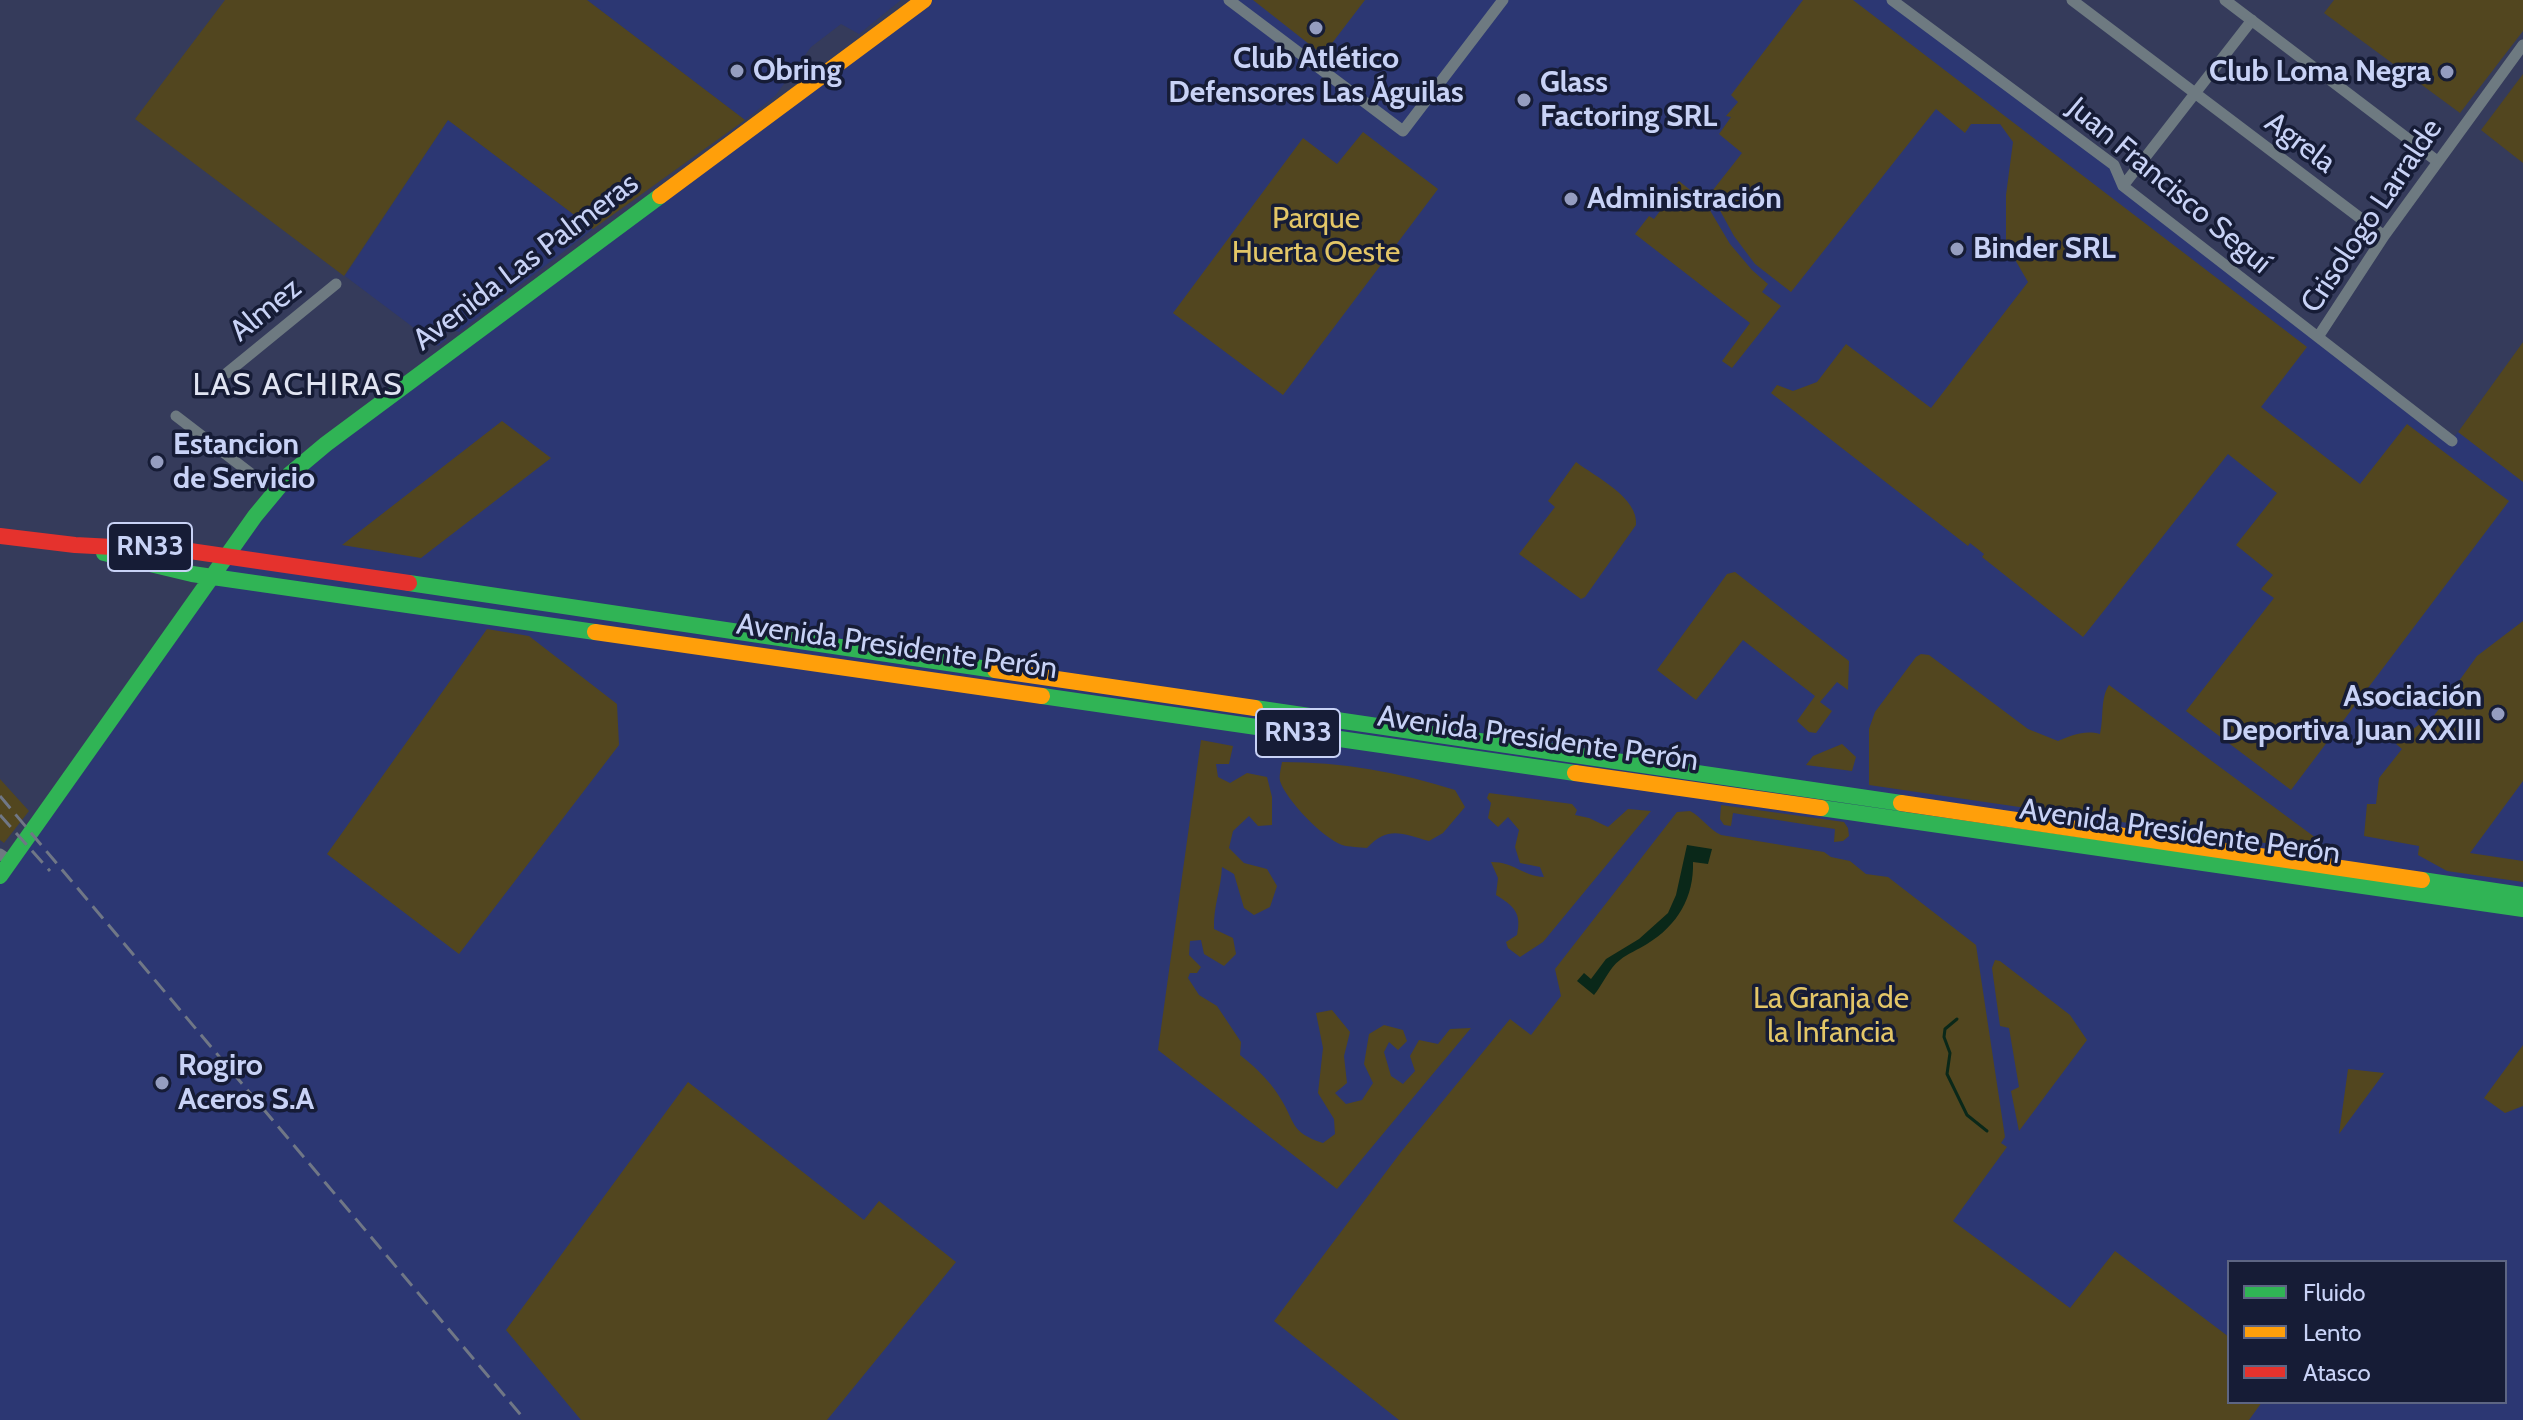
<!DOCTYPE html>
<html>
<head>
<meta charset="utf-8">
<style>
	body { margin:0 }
	#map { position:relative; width:2523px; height:1420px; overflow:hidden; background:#353b5b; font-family:Cabin,sans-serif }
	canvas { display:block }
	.legend { position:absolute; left:2227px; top:1260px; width:280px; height:144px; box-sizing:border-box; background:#161c36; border:2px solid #5d6583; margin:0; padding:10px 14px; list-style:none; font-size:24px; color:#c8d2f6 }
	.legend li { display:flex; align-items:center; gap:16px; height:40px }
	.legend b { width:40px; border:2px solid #5d6583 }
</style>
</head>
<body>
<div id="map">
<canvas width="2523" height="1420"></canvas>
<ul class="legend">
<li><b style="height:10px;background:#30b455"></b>Fluido</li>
<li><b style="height:10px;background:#ff9f0a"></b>Lento</li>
<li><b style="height:10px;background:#e5322d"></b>Atasco</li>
</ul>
</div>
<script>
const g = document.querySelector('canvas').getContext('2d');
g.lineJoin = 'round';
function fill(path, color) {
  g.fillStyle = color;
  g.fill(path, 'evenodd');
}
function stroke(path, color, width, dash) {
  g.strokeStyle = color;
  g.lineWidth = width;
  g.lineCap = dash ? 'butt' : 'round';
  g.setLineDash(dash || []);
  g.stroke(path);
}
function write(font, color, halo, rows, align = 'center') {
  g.font = font + ' Cabin,sans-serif';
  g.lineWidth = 7;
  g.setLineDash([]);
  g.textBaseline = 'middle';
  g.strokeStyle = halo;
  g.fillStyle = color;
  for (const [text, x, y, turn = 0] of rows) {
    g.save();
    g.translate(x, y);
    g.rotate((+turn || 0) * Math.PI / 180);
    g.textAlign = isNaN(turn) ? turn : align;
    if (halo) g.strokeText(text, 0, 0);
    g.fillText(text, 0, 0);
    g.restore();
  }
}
fill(new Path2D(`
	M587,0H901L859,34L841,24L811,47L775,96L745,120Z
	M924,0H1892L2114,165L2123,187L2452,440L2523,342V1420H0V876L289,475ZM2229,1262H2505V1402H2229Z
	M448,120L593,229L459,332L450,329L446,333V340L438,346L345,276Z`), '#2c3773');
fill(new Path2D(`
	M225,0H587L745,120L593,229L448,120L344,276L135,119Z
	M1253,0H1365L1323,55Z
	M1803,0H1853L2307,347L2261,407L2360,484L2407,424L2509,501L2291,790L2186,711L2274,598L2261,589L2273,575L2236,545L2277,493L2228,454L2083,637L1982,557L1984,554L1970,543L1968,546L1771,393L1777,385L1793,391L1817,382L1846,344L1931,408L2028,282L2006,244V195L2013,142L2000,124H1971L1965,133L1936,109L1791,292L1755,264L1734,236L1712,196L1713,190L1742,153L1719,134L1731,117L1726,116L1738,102L1731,95Z
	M2334,0H2523V31L2460,113L2324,13Z
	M2523,74V163L2481,130Z
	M1363,132L1438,189L1283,395L1173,313L1303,138L1337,164Z
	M1679,181L1705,202L1730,244L1752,270L1768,284L1762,292L1781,306L1732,368L1722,361L1750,323L1635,234L1649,216L1654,219L1660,211L1657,207L1660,200Z
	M2523,342V482L2458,432Z
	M502,421L551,458L421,558L342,545Z
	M1576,462C1596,477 1639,498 1636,525L1585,597L1581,599L1519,554L1555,507L1548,501Z
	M1735,572L1849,661L1848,690L1837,682L1820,702L1832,711L1816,733L1809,732L1797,721L1815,696L1743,640L1696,700L1657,670L1727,574Z
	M2523,621V781L2470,853L2523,861V882L2447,871L2418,855L2419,846L2364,836L2367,804H2376L2379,778L2402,749L2396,744L2423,721L2428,724L2477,656Z
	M487,629L529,636L617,704L619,745L459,954L327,854Z
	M1921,654L1929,655L2028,729L2058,741C2073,735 2084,730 2100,734C2104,717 2100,699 2109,685L2320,841L2313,850L1869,785V729L1875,712L1916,657Z
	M1201,740L1233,746L1229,764H1216L1218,777L1230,783L1247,773L1267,777L1272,797V825L1258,826L1249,816L1233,831L1229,848L1244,863L1267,869L1277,886L1270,907L1254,915L1244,908L1234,874L1222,867C1221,889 1213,907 1214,929L1233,938L1236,954L1224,966L1204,954L1201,940L1190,941L1189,955L1201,967L1197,973H1190L1188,978L1199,995L1217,1006L1241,1042L1240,1055C1255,1067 1268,1079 1279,1096C1296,1122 1289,1132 1323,1143L1335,1134L1334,1119L1318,1093L1323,1048L1316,1013L1332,1010L1350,1032L1344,1056L1347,1083L1335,1093L1346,1104L1362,1100L1373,1083L1364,1064L1369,1034L1384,1025L1403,1030L1407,1041L1398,1050L1389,1042L1384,1052L1391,1076L1403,1084L1415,1071L1410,1056L1419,1040L1438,1044L1450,1029L1471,1028L1337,1189L1158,1050Z
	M1842,744L1856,757L1852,771L1806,765L1813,756Z
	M1282,762C1341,762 1399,772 1455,790L1465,807L1443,833L1429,841C1403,834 1388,825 1367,848C1359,847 1349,847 1342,845C1323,838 1286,800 1280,781C1279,775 1281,768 1282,762Z
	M0,779L29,811L4,843L0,840Z
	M1489,793L1572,804L1577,810L1575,815L1589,818L1608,827L1628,809L1651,811L1543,942L1520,957L1508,948L1506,942L1517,935C1522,913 1514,906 1496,895L1498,878L1491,862C1515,862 1522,876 1544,877L1540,867L1520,863L1515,847L1519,830L1508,817L1498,827L1488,818L1491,803L1487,798Z
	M1721,805L1844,822L1848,828L1849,836L1843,841L1834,842L1835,829L1733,813L1731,826L1724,825L1720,819Z
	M1690,811C1702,817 1708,829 1721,835L1824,852L1831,857L1850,861L1866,874L1888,877L1976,945L2005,1137L2001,1143L2007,1147L1953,1221L2070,1308L2115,1251L2229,1337V1402H2262L2249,1420H1399L1274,1321L1401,1152L1510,1019L1531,1035L1561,996L1555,969L1677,812Z
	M1995,960L2000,961L2070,1015L2087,1040L2019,1131L2011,1091L2019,1087L2009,1028L2000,1026L1992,968Z
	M2523,1045V1106L2505,1113L2484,1098Z
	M2348,1069L2384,1073L2339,1134Z
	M688,1082L864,1220L879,1201L956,1262L827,1420H581L506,1330Z`), '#52461f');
fill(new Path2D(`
	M1687,845L1712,849L1708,864L1693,862C1694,897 1678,925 1647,944C1638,950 1628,953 1620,960C1609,968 1603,984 1594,995L1577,981L1584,973L1591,979L1606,959L1639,939L1668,913L1676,895Z`), '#0a2819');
stroke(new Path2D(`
	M1957,1019L1945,1029L1944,1037L1950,1053L1947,1074L1967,1115L1987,1131`), '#0a2819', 3);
stroke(new Path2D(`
	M1229,0L1403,131L1503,0
	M1892,0L2114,165L2123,186L2452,441
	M2072,0L2384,236
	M2225,0L2437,161
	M2123,186L2252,20
	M2318,337L2384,236L2523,45
	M227,373L336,284
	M176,416L275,492
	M0,854L10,861`), '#6e7a81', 11);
stroke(new Path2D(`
	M104,553L192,574L595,632
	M409,583L995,670
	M1042,696L1575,773
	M1255,708L1901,803
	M1821,808L2523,909
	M0,876L255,516L289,475L326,444L660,196
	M2422,880L2523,895`), '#30b455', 16);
stroke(new Path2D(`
	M660,196L924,0
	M595,632L1042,696
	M995,670L1255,708
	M1575,773L1821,808
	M1901,803L2422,880`), '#ff9f0a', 16);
stroke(new Path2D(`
	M0,536L75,545L190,551L409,583`), '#e5322d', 16);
stroke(new Path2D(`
	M0,796L525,1420
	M0,815L50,871`), '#707786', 3, [16, 8]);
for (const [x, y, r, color] of [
	[1316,28,8,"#959dc0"],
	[737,71,8,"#959dc0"],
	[2447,72,8,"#959dc0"],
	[1524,100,8,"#959dc0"],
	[1571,199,8,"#959dc0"],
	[1957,249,8,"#959dc0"],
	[157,462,8,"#959dc0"],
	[2498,714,8,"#959dc0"],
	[162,1083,8,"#959dc0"]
]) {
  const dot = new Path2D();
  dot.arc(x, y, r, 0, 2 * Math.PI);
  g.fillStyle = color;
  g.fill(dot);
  stroke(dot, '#161c36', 3);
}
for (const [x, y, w] of [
	[150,547,84],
	[1298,733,84]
]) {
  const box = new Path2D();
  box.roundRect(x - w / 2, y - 24, w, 48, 6);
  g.fillStyle = '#161c36';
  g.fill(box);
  stroke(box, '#c8d2f6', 2);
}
write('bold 28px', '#c8d2f6', null, [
	["RN33",150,547],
	["RN33",1298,733]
]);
write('bold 30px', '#c8d2f6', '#161c36', [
	["Club Atlético",1316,59,"center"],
	["Defensores Las Águilas",1316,93,"center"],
	["Obring",753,71],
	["Club Loma Negra",2431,72,"right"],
	["Glass",1540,83],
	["Factoring SRL",1540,117],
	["Administración",1587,199],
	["Binder SRL",1973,249],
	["Estancion",173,445],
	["de Servicio",173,479],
	["Asociación",2482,697,"right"],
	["Deportiva Juan XXIII",2482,731,"right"],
	["Rogiro",178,1066],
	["Aceros S.A",178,1100]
], 'left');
write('30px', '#c8d2f6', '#161c36', [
	["Agrela",2300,143,37],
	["Juan Francisco Seguí",2169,186,40],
	["Crisologo Larralde",2372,216,-56],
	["Avenida Las Palmeras",526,262,-37],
	["Almez",266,310,-39],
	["Avenida Presidente Perón",897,647,8],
	["Avenida Presidente Perón",1538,739,8],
	["Avenida Presidente Perón",2180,832,8]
]);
write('30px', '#e3c667', '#161c36', [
	["Parque",1316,219],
	["Huerta Oeste",1316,253],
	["La Granja de",1831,999],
	["la Infancia",1831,1033]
]);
g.letterSpacing = '2px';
write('32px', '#e0e4f2', '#161c36', [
	["LAS ACHIRAS",298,386]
]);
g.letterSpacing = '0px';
</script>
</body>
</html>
